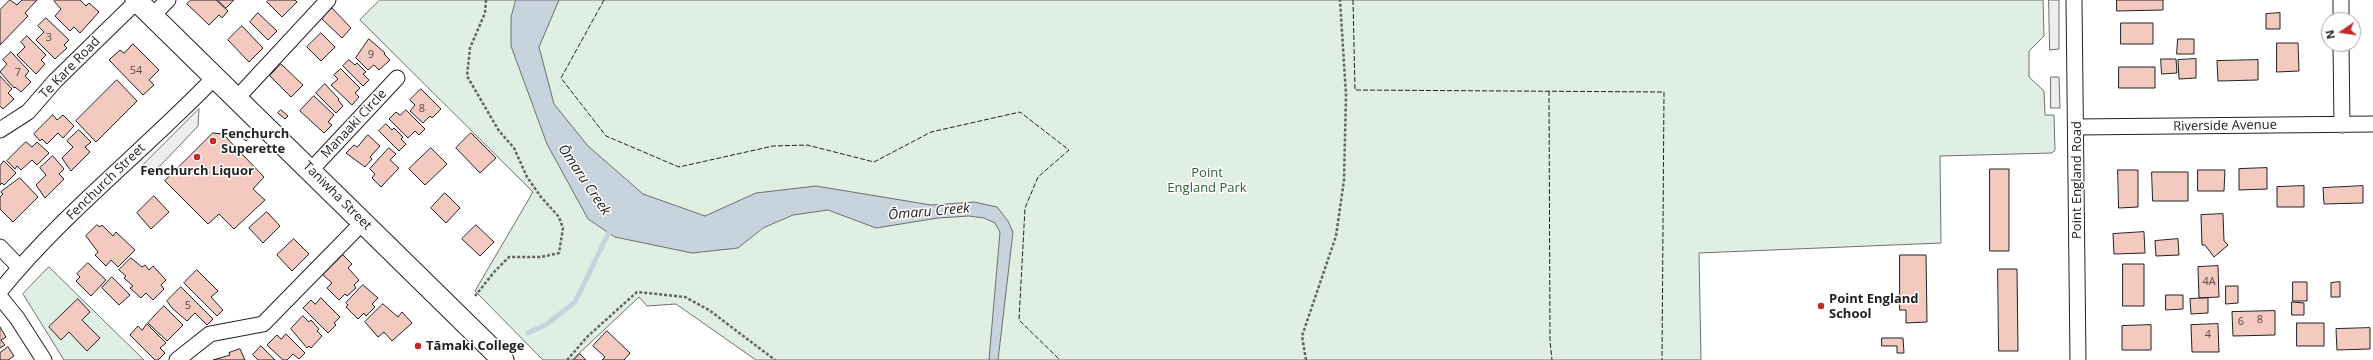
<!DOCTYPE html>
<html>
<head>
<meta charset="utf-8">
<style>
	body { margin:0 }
	#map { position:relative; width:2373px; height:360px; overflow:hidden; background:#fff; font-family:"Open Sans",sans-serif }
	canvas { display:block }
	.north { position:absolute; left:2321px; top:12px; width:40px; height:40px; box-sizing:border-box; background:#fff; border:1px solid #a7a7a7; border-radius:50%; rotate:257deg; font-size:11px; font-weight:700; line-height:16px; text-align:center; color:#222 }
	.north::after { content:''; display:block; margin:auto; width:14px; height:18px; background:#c62828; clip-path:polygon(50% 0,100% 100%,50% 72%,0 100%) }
</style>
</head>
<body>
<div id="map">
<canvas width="2373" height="360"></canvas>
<div class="north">N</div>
</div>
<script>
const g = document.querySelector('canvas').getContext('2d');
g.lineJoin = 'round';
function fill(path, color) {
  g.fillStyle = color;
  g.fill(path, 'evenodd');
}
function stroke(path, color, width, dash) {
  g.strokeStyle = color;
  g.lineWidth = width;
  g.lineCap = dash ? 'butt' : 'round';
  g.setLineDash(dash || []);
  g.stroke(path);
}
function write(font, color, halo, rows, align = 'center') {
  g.font = font + ' "Open Sans",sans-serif';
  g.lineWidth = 3;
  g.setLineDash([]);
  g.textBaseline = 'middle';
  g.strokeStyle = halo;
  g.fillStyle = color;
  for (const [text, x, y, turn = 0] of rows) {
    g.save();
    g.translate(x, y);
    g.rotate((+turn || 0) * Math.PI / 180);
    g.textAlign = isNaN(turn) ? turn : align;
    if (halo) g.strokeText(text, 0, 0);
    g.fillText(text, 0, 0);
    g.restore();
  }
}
const green = new Path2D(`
	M380,0H2043L2044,36L2029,51V77L2044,91L2045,115H2054L2055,150L2052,153L1940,156L1941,243L1699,253L1701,360H756L676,304L647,306L639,297L572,360H543L475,291L533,192L360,20Z
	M49,267L144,360H64L23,294Z`);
fill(green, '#e0efe3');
stroke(green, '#6f6f6f', 1);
const parking = new Path2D(`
	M2049,0H2059V49L2050,50Z
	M2051,77H2059L2060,108H2051Z
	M199,109L198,126L161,165L156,168L141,167Z`);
fill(parking, '#ededed');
stroke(parking, '#6f6f6f', 1);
const water = new Path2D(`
	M516,0H559L539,47L554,104L588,146L643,194L705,216L756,193L816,186L931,205L974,202L997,207L1008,221L1013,232L998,360H989L1000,232L995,223L984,218L969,216L938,218L876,228L828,210L793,215L763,228L738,248L692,253L615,237L588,219L547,144L511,46V18Z`);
fill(water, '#c7d3dd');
stroke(water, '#6f6f6f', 1);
stroke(new Path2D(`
	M528,333L547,324L575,302L611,228`), '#c7d3dd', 5);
const building = new Path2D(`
	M10,0L17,5L22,0H37L25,13L28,16L0,45V10Z
	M55,0H80L86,6L89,3L99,12L80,33L74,27L70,31L55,16L61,9L54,1Z
	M191,0H216L228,11L222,18L219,15L209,25L187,4Z
	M218,0H234L226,8Z
	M269,0H295L297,2L282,17L267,2Z
	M2117,0H2163V10L2117,11Z
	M332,8L351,28L342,38L322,19Z
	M258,13L277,31L268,40L250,22Z
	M2280,13V29H2266V14Z
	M46,18L69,40L64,45L67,48L55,59L36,40L44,32L38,26Z
	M2121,23H2153V44H2121Z
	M242,26L263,48L249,62L228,40Z
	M321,33L335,47L321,61L307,47Z
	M27,36L46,55L41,60L45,64L36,74L17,55L25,47L21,42Z
	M369,39L385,53L384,54L390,60L379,70L374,65L368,70L356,58Z
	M2178,39H2194V54H2177Z
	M2277,43H2298L2299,71L2277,72Z
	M133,44L159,70L149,80L154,85L143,95L109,60L120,50L124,53Z
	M11,52L29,71L25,76L31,82L21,92L15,87L14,88L0,72L7,64L3,60Z
	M2161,59H2176L2177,73L2162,74Z
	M2196,59V78L2179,79L2178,60Z
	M349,60L355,65L357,63L366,72L363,74L369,80L363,86L343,66Z
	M2258,60V80L2218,81L2217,61Z
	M281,64L303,85L291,97L270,76Z
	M2119,67H2155V88H2119Z
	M341,69L360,88L355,93L359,97L352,105L331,85L338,79L334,75Z
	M0,76L12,89L8,93L14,99L3,109L0,106Z
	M117,80L137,101L96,142L76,121Z
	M325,84L339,99L338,100L343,106L336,113L316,93Z
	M421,89L441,109L432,118L430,116L423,123L410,111L415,105L410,100Z
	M314,96L334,115L328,122L332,125L324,133L300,111Z
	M281,110L288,116L285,119L278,113Z
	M406,110L425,129L419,135L415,131L408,138L389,119L396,112L400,115Z
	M53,115L57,120L63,115L74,126L63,138L58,133L47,144L42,139L40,141L34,134Z
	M386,124L392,130L394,128L403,137L401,139L406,144L399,151L379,131Z
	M79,130L91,142L85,147L90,152L71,171L62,158L73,147L67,141Z
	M242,131L249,138L246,141L239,135Z
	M213,133L223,134L264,177L253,189L265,200L234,229L219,214L208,224L165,181Z
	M471,133L496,158L480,173L456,148Z
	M368,135L380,146L370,157L372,159L365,167L346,153L354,145L357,147Z
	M26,142L32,147L37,142L49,153L37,165L32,160L21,170L17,166L15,169L7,161Z
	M389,148L396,154L390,160L399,168L381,187L372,178L375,174L370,169Z
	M431,148L447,164L425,185L409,169Z
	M53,156L64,169L59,174L64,179L45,198L36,185L46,175L40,168Z
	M4,161L16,173L4,185L2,183L0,185V166Z
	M2267,168V189L2239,190V169Z
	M1990,169H2009V251H1990Z
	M2118,170H2138V207L2119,208Z
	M2198,170H2225L2224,191H2198Z
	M2152,172H2188V201H2153Z
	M20,178L38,197L13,222L0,209V197L3,194L1,192Z
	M2304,186V207H2277V187Z
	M2363,186V203L2324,204L2323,188Z
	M445,193L460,208L446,223L431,208Z
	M154,196L169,212L151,229L137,213Z
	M267,212L280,226L263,243L249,228Z
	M2223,214L2224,241L2228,245L2214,257L2205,245H2202L2201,215Z
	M97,225L100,227L102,225L113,236L116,232L135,250L118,267L111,260L106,266L95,255L98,252L86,236Z
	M476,225L494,242L480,256L462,239Z
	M2144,232L2145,253L2114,254L2113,234Z
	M294,239L309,254L292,271L277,255Z
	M2178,239L2179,255L2156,256L2155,241Z
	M343,255L352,264L348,268L359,280L354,285L356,288L347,296L345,294L339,300L327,288L332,283L323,275Z
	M1900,255H1926L1927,322L1906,323V310H1900Z
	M131,258L142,267L145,265L149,270L153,266L166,280L161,285L164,289L153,300L146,293L141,298L130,288L133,286L124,278L126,276L119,270Z
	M88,263L106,280L91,296L76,281L80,277L77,274Z
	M2123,264H2144V306H2123Z
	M2218,266L2219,297L2199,298L2198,267Z
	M1998,269H2017L2018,351H1999Z
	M197,270L218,291L211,297L223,310L217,316L184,283Z
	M112,277L130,295L119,305L102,288Z
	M2293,282H2307V301H2293Z
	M2340,282V297H2331V283Z
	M363,285L378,298L372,304L375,307L366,316L364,313L358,319L346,307L348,305L346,303Z
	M2226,286H2238V303L2226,304Z
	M181,287L213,319L207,325L195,313L187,321L172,308L167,301Z
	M2166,295H2183V309L2166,310Z
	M321,298L340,317L334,323L336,325L328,333L303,308L311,300L315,304Z
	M2208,298V313L2191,314L2190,299Z
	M78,299L90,312L82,320L100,338L87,351L69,332L61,340L49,327Z
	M2292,302L2304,303V315H2292Z
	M383,304L398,317L402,312L412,323L392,341L384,332L378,337L365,322Z
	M164,306L183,325L167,341L148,323Z
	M2275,311V335L2233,336L2232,312Z
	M303,316L309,322L311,320L319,329L317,331L322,336L311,348L309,346L307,348L291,329Z
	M2297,323H2324V346H2297Z
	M147,324L166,343L160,348L165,353L158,360H155L130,335L138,326L142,330Z
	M2218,324L2219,352H2192L2191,325Z
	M2151,325V350H2122V326Z
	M0,327L6,337L1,340L5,345L0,348Z
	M2370,328V349L2337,350L2336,329Z
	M607,331L630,353L624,360H602L605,357L593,346Z
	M286,334L305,353L299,359L293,354L287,360H283L267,345L277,335L281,339Z
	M1882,338H1903L1904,353H1897V346H1882Z
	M261,346L275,360H258L253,355Z
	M8,347L14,356L8,360H0V353Z
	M240,349L245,360H213L230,355L229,353Z
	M580,354L586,360H574Z`);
fill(building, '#f3c9c0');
stroke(building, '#222', 1);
const street = new Path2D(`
	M2074,0L2078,360
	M2341,0V20
	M152,16L168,0
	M2341,44L2342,125
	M237,98L328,0
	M2077,127L2373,124
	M0,130L28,112L55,81L137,1
	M311,170L397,78
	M0,247L19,267
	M0,291C64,212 145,150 215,77
	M0,297L17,318L44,360
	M177,360L210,334L263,324L363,222`);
const secondary = new Path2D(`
	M136,0L503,360`);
stroke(street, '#222', 17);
stroke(secondary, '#222', 23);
stroke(new Path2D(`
	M475,296L495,271L509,257H541L559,253L563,228L559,217L541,197L527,177L514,148L499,131L467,76L470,48L485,13L486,0
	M567,360L588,336L637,292L685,297L709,310L775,360
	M1306,360L1302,336L1336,236L1344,180L1346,95L1340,0`), '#646464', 2.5, [3, 2]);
stroke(street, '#fff', 15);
stroke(secondary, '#fff', 21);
stroke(new Path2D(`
	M604,0L561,78L606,136L679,167L773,146L807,145L874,162L931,132L1020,112L1069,150L1038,177L1025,208L1019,320L1060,360
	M1353,0L1355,90L1664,92L1662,360
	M1549,91L1550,341L1552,360`), '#222', 1, [5, 2]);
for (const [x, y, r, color] of [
	[213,141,4,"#c62828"],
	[197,157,4,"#c62828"],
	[1821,306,4,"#c62828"],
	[418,346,4,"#c62828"]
]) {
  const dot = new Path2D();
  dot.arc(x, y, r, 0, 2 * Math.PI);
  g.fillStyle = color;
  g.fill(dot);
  stroke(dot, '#fff', 1.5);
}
write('11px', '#564c4a', null, [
	["3",49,38],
	["9",371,55],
	["54",136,71],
	["7",18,73],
	["8",422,109],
	["4A",2209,282],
	["5",188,306],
	["8",2260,320],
	["6",2241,322],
	["4",2208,335]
]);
write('13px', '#222', '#fff', [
	["Te Kare Road",70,68,-46],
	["Manaaki Circle",354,124,-47],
	["Riverside Avenue",2225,126,-1],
	["Point England Road",2077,180,-90],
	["Fenchurch Street",106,182,-44],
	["Taniwha Street",337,196,45]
]);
write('bold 13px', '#222', '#fff', [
	["Fenchurch",221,134],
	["Superette",221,149],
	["Fenchurch Liquor",197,171,"center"],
	["Point England",1829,299],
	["School",1829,314],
	["Tāmaki College",426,346]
], 'left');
write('13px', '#2f5e38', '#fff', [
	["Point",1207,173],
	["England Park",1207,188]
]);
write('italic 14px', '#222', '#fff', [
	["Ōmaru Creek",584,180,56],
	["Ōmaru Creek",929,212,-5]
]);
</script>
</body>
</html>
